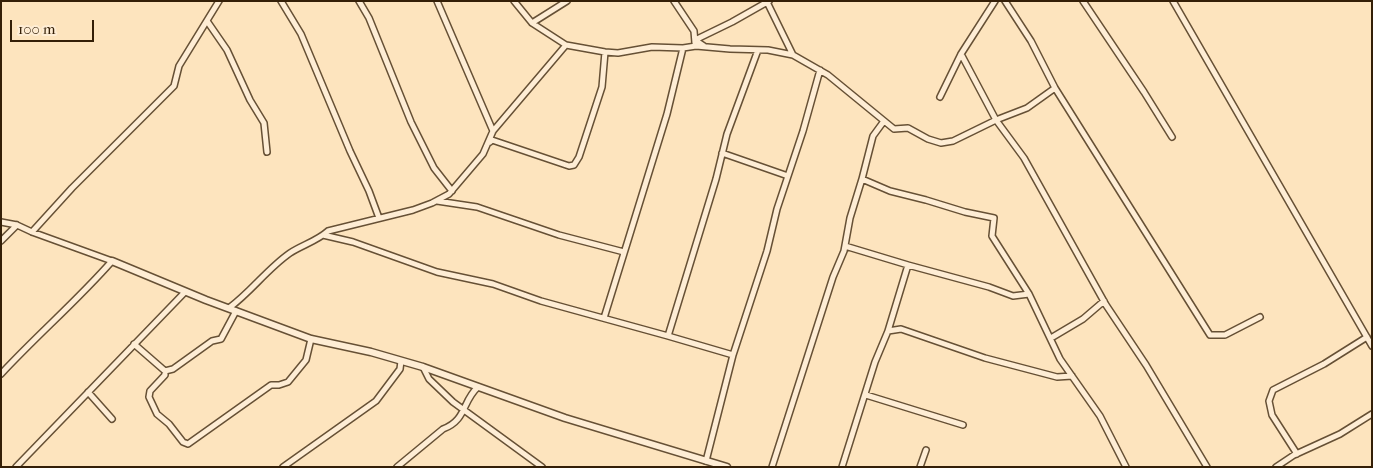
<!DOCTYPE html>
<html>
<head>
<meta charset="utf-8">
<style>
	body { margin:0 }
	#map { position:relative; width:1373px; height:468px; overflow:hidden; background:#fde4be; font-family:"IM FELL French Canon",serif }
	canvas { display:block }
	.frame { position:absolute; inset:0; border:2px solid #341f07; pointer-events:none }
	.scale { position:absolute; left:10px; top:20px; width:84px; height:22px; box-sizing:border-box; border:2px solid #341f07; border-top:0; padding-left:6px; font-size:15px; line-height:18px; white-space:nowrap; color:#341f07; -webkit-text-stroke:4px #feedd5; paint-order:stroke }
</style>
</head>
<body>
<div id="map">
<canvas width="1373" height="468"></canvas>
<div class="frame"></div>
<div class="scale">100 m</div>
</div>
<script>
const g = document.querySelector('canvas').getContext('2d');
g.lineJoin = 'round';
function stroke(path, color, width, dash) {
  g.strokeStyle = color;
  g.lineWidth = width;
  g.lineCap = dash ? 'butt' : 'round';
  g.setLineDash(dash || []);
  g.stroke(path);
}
const minor = new Path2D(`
	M281,1L301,34L350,151L369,191L379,218
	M359,1L369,18L411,122L434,168L452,191
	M437,1L493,131
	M514,1L532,23
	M567,1L532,23L566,45L605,52L618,53L652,47L683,48L696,46L730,49L768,50L793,55L828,75L894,129L908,128L928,139L941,143L953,141L996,120L1027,108L1055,88
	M674,1L694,31L695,43
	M1005,1L1031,41L1055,88L1210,335H1225L1260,317
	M1083,1L1144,92L1172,137
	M1173,1L1372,346
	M767,2L793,55
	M207,21L227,50L250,100L264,123L267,152
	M704,46L695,40L732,22L769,1
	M961,54L996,120L1024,158L1106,305L1146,365L1207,467
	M940,97L961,54L995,1
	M884,121L873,136L862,179L890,191L926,200L965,212L994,218L992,236L1029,294L1060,359L1100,416L1126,467
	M490,142L492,140L569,166L574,165L579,157L602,87L605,52
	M722,153L788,176
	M437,201L477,207L559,235L624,252
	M1,222L17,225L32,232L112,261C77,301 37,335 1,374
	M32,232L72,188L174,86L179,66L219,1
	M323,235L353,242L437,272L493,284L541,301L668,336
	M1,241L17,225
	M845,246L908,265
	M229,308C251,292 267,269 290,253C302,245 317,241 328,231L413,210L432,203L449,194L483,154L493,131L566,45
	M604,318L667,114L683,48
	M888,331L908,265L989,287L1013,296L1029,294
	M1051,338L1083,319L1104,301
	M134,344L165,371V375L150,391L149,397L157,414L169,424L183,442L188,444L271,385H279L288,382L306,360L311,339
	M733,355L767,251L777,209L803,131L820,70
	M423,367L429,379L453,402L542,467
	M165,371L173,369L212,341L221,339L236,311
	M88,392L112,419
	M866,395L963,425
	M1297,454L1272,415L1269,401L1273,390L1324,364L1367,337
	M706,461L733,355L668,336L716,179L727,134L758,50
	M16,467L185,292
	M283,467L376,401L400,369L401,361
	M397,467L443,429C467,420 462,401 478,387
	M772,467L833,277L844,251L850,218L862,179
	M842,467L875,362L888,331L901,329L985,358L1057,377L1072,376
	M920,467L926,450
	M1276,467L1294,455L1340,434L1372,414`);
const tertiary = new Path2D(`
	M112,261L206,300L311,339L371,352L423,367L565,418L727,467`);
stroke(minor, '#665035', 8);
stroke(tertiary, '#665035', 9);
stroke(minor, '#feedd5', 5);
stroke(tertiary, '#feedd5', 6);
</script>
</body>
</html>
